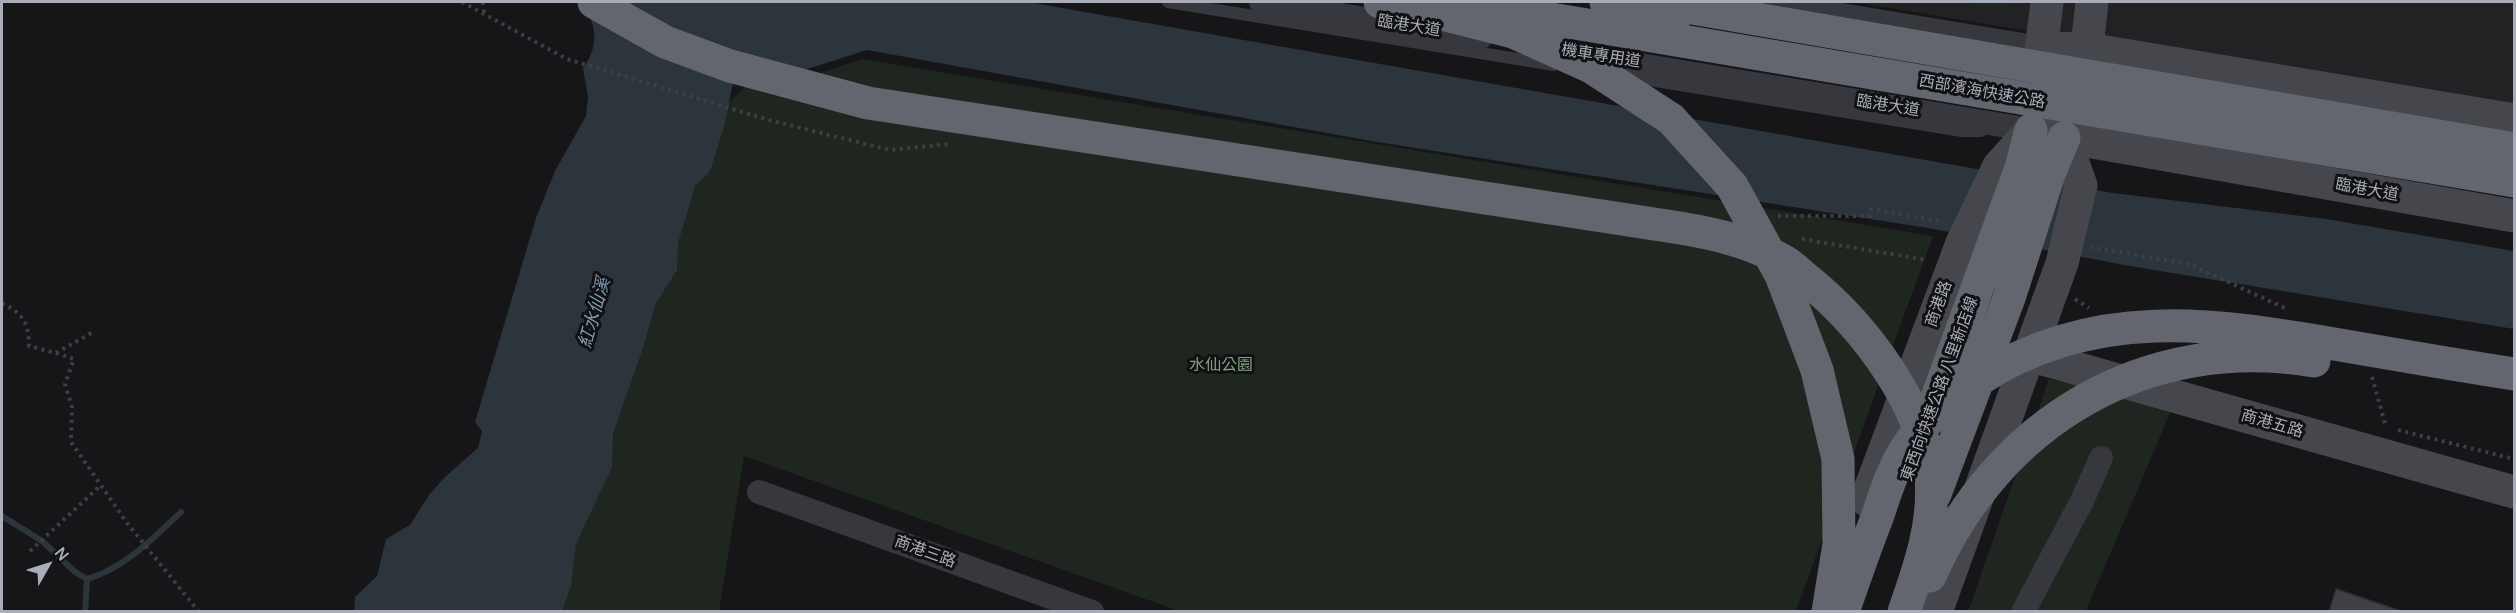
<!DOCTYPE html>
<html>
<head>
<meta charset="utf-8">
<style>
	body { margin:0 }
	#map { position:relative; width:2516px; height:613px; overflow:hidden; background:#161618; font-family:Manrope,sans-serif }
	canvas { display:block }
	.frame { position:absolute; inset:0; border:3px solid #a8adb8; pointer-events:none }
	.north { position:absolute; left:18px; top:535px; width:60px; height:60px; -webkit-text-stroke:4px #111113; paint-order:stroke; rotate:51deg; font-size:16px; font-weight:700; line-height:24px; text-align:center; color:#a8adb8 }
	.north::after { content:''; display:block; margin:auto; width:21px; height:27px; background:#a8adb8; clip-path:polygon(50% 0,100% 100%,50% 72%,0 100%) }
</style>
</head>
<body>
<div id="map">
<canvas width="2516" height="613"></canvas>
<div class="frame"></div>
<div class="north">N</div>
</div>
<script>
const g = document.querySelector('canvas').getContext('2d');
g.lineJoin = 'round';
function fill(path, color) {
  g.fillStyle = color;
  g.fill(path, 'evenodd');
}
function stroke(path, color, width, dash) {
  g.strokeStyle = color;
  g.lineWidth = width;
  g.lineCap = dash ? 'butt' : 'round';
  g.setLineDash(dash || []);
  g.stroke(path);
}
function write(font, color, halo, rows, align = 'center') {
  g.font = font + ' Manrope,"Noto Sans TC",sans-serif';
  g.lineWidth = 6;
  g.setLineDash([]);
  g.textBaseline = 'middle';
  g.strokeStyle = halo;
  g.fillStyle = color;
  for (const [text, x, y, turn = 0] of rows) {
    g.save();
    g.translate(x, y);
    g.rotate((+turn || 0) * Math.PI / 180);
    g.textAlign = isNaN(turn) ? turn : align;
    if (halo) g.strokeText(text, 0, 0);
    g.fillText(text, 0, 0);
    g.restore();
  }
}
fill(new Path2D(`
	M1854,2H2514V112Z`), '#222225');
fill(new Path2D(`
	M1946,2H2008L2007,12Z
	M862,59L1933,236L1796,611H1179L744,456L719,611L549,612L719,112L756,76L802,79Z
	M2049,379L2172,408L2086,611L1968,612Z`), '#1e261f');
fill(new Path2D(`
	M578,2H1028L2113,193L2326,219L2514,251V329L2130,266L1928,228L1377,142L867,50L804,70L733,83L724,127L710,171L695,186L678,243L677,270L656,303L642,351L613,433L612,467L576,544L571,586L562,611L354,612L355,597L377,576L386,539L410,525L429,495L445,477L478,448L482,431L475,422L536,218L555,171L586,116L588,97L583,68C600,45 598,22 578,2Z`), '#2c353c');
stroke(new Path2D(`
	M2,516L42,541L75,572L87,579
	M85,612L87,579C123,569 155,537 181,512`), '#2c353c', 6);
const building = new Path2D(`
	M2336,589L2404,612H2329Z`);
fill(building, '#404145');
stroke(building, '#303034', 1.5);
stroke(new Path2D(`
	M462,2L567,59L769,120L890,150L950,144
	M483,2L484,13
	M1778,216H1870L1871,209L1944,222
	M1802,239L1927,260
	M2090,247L2189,264L2287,309
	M2075,299L2089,308
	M2,303C22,313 29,322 29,346L56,353L93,332
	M56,353L74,359L65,384L72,407L71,442L127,523L199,612
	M2372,377L2386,427
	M2398,430L2514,459
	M30,551L101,485`), '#3d3f44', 4, [3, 4.5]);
stroke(new Path2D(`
	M1168,2L1554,65
	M1625,76L1962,131H1981`), '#37383d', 12);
stroke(new Path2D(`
	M1261,2L1480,38
	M1762,2L2041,48
	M1580,55L2031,130
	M759,492L1092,612
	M2023,612L2082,501L2101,458`), '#37383d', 24);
stroke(new Path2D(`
	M2041,48L2088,49L2514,120
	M2039,68L2047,2
	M2047,134L2514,216
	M2029,355L2514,492
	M1866,500L1962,243L1999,166L2037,124
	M1936,612L2062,263L2081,185L2064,138L2083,83L2092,2`), '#45474d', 33);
stroke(new Path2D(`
	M594,2L665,42L730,66L868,103L1680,228C1716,234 1751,242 1784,261C1793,266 1801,275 1809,281C1865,327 1924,405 1931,478C1935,525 1919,568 1904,612
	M1380,2L1426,10L1513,32L1591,67L1671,119L1732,186L1781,275L1817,370L1838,459L1839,544L1828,612
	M1450,2L2514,181
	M1606,2L1678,13
	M1657,2L2514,149
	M1930,417L2021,168L2031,130
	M1935,494L2009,298L2049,174L2064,138
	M1930,576C1997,422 2146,333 2314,361
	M1844,609C1855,577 1866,546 1878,515C1885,494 1892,471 1904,452C1922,422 1950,398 1978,380C2093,305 2213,323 2340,345C2398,355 2456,365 2514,374`), '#63666e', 33);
write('16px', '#a8adb8', '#111113', [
	["臨港大道",1409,26,9],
	["機車專用道",1601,56,9],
	["西部濱海快速公路",1982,92,10],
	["臨港大道",1888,106,9],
	["臨港大道",2367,190,10],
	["商港路",1939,304,-70],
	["東西向快速公路 八里新店線",1940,389,-70],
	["商港五路",2272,424,16],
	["商港三路",925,552,20]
]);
write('16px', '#7fa381', '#111113', [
	["水仙公園",1221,366]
]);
write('italic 18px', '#7f9bb3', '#111113', [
	["紅水仙溪",595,313,-74]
]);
</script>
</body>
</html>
